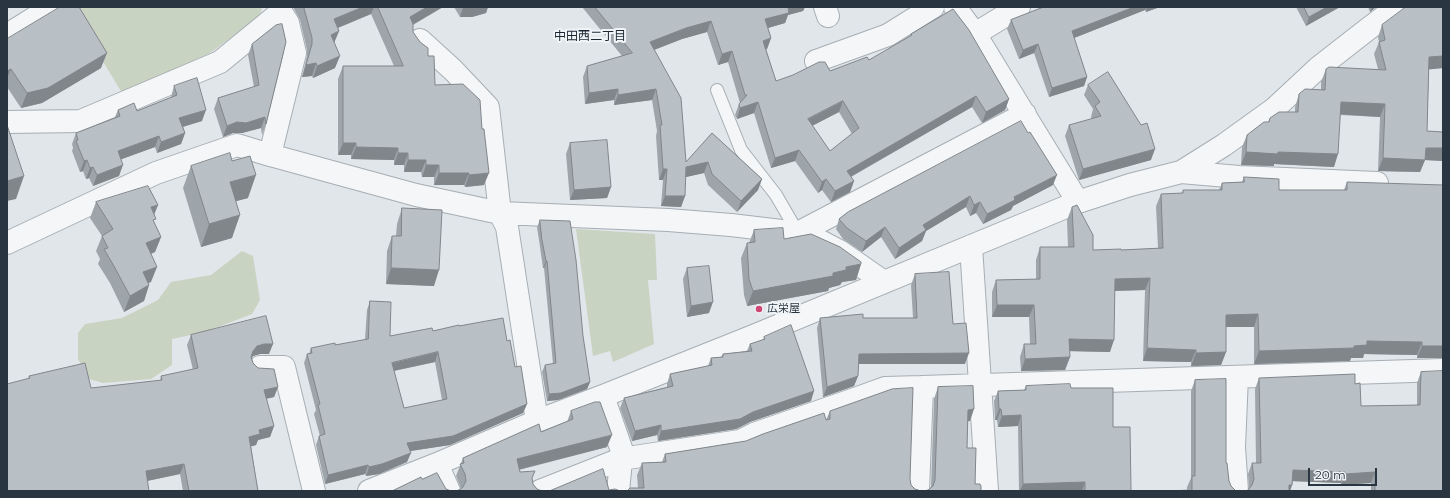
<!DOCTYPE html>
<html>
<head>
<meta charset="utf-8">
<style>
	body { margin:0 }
	#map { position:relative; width:1450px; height:498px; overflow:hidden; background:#e1e6ea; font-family:Montserrat,sans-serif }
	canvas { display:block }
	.frame { position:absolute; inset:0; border:8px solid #293641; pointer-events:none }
	.scale { position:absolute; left:1308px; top:468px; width:69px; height:18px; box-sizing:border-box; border:2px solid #293641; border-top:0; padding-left:5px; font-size:12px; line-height:14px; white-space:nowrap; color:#293641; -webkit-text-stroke:3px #f0f4f7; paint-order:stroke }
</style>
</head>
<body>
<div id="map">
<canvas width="1450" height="498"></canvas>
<div class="frame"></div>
<div class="scale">20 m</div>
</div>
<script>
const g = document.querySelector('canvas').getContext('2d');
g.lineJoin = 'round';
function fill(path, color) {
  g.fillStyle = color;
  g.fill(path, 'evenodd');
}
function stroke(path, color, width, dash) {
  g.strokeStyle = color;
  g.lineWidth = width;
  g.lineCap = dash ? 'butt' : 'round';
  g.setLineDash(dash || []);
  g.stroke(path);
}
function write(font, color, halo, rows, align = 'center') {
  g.font = font + ' Montserrat,"Noto Sans JP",sans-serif';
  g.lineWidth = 4;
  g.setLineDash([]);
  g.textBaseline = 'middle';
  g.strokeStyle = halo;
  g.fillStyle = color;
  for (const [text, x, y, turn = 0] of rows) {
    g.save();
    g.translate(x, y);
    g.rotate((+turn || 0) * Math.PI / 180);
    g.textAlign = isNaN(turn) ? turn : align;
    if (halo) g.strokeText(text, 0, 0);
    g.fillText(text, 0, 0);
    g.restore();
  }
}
fill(new Path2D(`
	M77,7H262L260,16L210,53L122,93L72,10Z
	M576,229L655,234L657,280H648L654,344L613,362L610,351L593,356Z
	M242,251L253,256L260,300L252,314L205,332L172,339V365L151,379L103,383L89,379L78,359V333L85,324L122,318L158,300L171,282L211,275Z`), '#c9d3c2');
const lane = new Path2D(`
	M717,90L741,150L776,195L798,233`);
const street = new Path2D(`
	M825,7L828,16
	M955,7L975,34
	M1019,7L975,34L1078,202
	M7,35L52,7
	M420,40L453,70L488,107L500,213L507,227L537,421
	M816,61L888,35L933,7
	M7,122L81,121L220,62L281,12L288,23L295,53L270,155
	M1181,172L1239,177L1377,183
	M798,233L1025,114
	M7,243L156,173L237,145L270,155L416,195L500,213L668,220L731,225L798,233L820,241L841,252L884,282
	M971,246L987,491
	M260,367H284L314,491
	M603,396L622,451L618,491
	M437,464L449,491
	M369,491L437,464L537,421L603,396L751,337L1078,202L1130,185L1181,172L1224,145L1274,109L1318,68L1368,29L1397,7
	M540,491L621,459L740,441L754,434L855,399L885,388L922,387
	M918,491L922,387L1443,370
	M1237,491L1234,447L1237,377`);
stroke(lane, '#a6aeb4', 14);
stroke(street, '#a6aeb4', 24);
stroke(lane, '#f4f6f8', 12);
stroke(street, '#f4f6f8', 22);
fill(new Path2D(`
	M293,7H443L413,25V32L428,56L435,85L484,185L465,187L464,185H434V177H422L421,172H404V165H394V160L351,159V155H338V79L343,66H394L371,14L338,28L339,31L334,43L335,68L313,78L312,76L302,77L307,56V50L300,20Z
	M454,7H488L486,13L472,17H460Z
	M582,7H805L803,11L788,15L785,23L768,28L771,38L767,49H766L776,81L830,71L869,60L910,37L911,34L1009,99L1005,110L982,123L972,107L851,177L854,181L850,192L831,202L822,190L818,193L795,161L771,168L754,113L737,119L735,115L739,104L740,103L728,62L718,65L707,32L682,39L654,50L686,162L712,133L762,179L758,190L737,212L708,185L704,173L685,177V196L681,207L661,206L663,180H659L656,136L657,131L652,100L614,105V100L585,104L583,77L587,66L622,56ZM839,112L852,134L830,151L812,126Z
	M1044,7H1160L1146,12L1145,10L1074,38L1087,77L1084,86L1049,97L1034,53L1019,59L1007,29L1011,20Z
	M1296,7H1340L1306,26Z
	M1368,7H1376L1370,12Z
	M1443,7V68L1429,69L1427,131L1443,132V161L1425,160L1420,172L1378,171L1380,117L1340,115L1334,167L1274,164V166L1241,165L1242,147L1247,135L1268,122L1270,118L1295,112V107L1299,94L1321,90V82L1326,69H1378L1374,54L1379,42L1378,37L1382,25Z
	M7,39L101,68L42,103L21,108L7,87Z
	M252,44L266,124L262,135L261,128L242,133H233L223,137L214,109L218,98L254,87L248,55Z
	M1088,85L1151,160L1079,180L1065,136L1069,125L1092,119L1091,117L1093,109L1084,95Z
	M174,86L202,121L183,127L185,133L181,144L157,153L155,147L121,159L119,176L93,186L89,178L86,179L83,171L80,172L72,151L73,148L72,144L76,133L115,117L118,110L137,111L171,97Z
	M570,143L611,187L607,198L570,200L566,154Z
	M191,166L248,198L236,201L232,238L201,247L183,188Z
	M1244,177L1279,190H1344L1347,182L1443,358H1417V355L1364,354L1363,358H1351L1350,361L1254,364V327H1226V352L1221,365L1191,366V362L1143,361L1145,290L1115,291L1110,352L1069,351L1070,357L1065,370L1021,371L1020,357L1024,344H1030L1029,317H992V292L996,280L1036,279V260L1040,247H1068L1067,220L1072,207L1093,250H1121L1158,248L1156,206L1161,194L1182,193L1183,190H1219L1222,183L1242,182Z
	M1053,185L1013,206L1011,210L983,224L976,213L970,216L966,207L926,231L922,241L895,259L881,237L862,252L843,239L836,229L839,219L848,212Z
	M96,202L158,205L154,214V223L161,237L155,252L151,254V282L148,283L149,285L144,301L124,312L110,283L98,264L100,259L96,251L102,236L90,218Z
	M402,208L434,286L386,284L387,251L392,236H396L397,224Z
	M540,220L583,336L590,382L587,389L558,400L547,401L542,372L545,365L553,364L544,268H543L540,247L537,227Z
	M754,230L861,264L856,280L842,282L840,285L829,288L828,291L747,306L744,295L741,258L747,243H749Z
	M687,268L709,313L687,317L683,279Z
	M915,274L953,324L965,364H858V376L854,386L823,397L817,328L820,318H913L911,285Z
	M370,301L390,336L433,331L459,326L507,341L527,404L523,413L450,445L410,451L407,462L379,474L366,476L365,474L325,484L316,445L319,436H320L314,414L316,410L304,363L307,354H309L311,348L335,345L365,340L367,310ZM435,362L442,400L404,408L394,371Z
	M191,335L269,354H260L253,356L252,358L253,363L278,387L274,397L266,399L274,426L270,437L258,440L256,445L251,446L258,491H183L180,474L147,481L28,379L29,376L91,388L160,381L161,376L193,370L187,345Z
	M764,337L811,401L750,422L736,429L658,441L657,435L632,441L620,408L624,398L667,387V384L670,374L708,366L711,358L721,357L723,354L747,351L750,344L763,340Z
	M1421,372L1443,491H1371V483L1341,485V483L1293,481L1292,485L1290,491H1246L1248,490L1249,489L1248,474L1252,463H1256L1255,389L1259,378L1355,384L1361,406L1417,405V383Z
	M1195,380L1226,463L1229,481L1231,486L1187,490V487L1191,478V391Z
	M1026,386L1071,388L1113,427L1131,491H1019L1018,426L998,427L997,420H995L994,401L998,391L1024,390Z
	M938,387L970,421H968L967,448L975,484L928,490L931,488L934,399Z
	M571,411L607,447L519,470L520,472L532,478L533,484L537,489L459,490L461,489L460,486L456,476L463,458L541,432L567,422Z
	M830,411L910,479L911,485L915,489L638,488L637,475L642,463L662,462L665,454L746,441L826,420Z`), '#9ea5aa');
fill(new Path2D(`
	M363,7H374L371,14L330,31L334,19Z
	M427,7H443L405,29L410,17Z
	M463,7H488L486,13L472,17H460Z
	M787,7H805L803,11L788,15L785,23L761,30L765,19Z
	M1134,7H1147L1145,10L1069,40L1072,31Z
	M1147,7H1160L1146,12Z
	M1327,7H1340L1306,26L1309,17Z
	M1372,7H1376L1370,12Z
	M711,21L707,32L682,39L646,53L650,42L686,28Z
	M339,31L334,43L326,47L331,35Z
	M771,38L767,49L759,52L763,41Z
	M1038,44L1034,53L1019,59L1023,50Z
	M732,51L728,62L718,65L722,54Z
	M107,53L101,68L42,103L21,108L27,93Z
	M340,56L335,68L313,78L317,66Z
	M1443,56V68L1424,70L1429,57Z
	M316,63L312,76L302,77L306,65Z
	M11,69L7,78V71Z
	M1087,77L1084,86L1049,97L1052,88Z
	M618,89L614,100L585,104L589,93Z
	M656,89L652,100L614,105L618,95Z
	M976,96L972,107L843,181L847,171Z
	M1009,99L1005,110L982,123L986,112Z
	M843,101L839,112L804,130L808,119Z
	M758,102L754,113L737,119L740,108Z
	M1341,102L1385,104L1380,117L1336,114Z
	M206,110L202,121L175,129L179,118Z
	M265,117L261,128L242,133H233L223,137L227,126L237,122Z
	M185,133L181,144L157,153L161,142Z
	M159,136L155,147L114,162L118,151Z
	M343,143H356L351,155H338Z
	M356,147L398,148L394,160L351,159Z
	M1426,148H1443V161L1425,160L1420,172L1378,171L1383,158Z
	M1155,149L1151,160L1079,180L1083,169Z
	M799,150L795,161L771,168L775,158Z
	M1246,152H1278L1338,154L1334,167L1274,164V166L1241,165Z
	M398,153H408L404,165H394Z
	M87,160L83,171L80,172L84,161Z
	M408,160H426L421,172H404Z
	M708,162L704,173L682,178L686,167Z
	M123,165L119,176L93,186L97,175Z
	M426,165H439L434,177H422Z
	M93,167L89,178L86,179L90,168Z
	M663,169H667L663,180H659Z
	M439,173H469L464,185H434Z
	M489,173L484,185L465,187L469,175Z
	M256,175L248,198L222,205L230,182Z
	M1057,175L1053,185L1013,206L1011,210L983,224L987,214L1014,197Z
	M24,176L16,199L7,201V181Z
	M762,179L758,190L737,212L741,201Z
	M826,179L822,190L818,193L822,182Z
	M854,181L850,192L831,202L835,191Z
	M611,187L607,198L570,200L574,190Z
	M665,196H685L681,207L661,206Z
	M970,196L966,207L926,231L922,241L895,259L899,248L923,225Z
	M980,202L976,213L970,216L974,205Z
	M158,205L152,220L151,207Z
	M240,215L232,238L201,247L209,224Z
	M885,227L881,237L862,252L866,241Z
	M161,237L155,252L140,258L146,243Z
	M546,261H547L544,268H543Z
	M861,264L856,280L842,282L840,285L829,288L828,291L747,306L753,291L833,273L846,267Z
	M157,267L151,282L137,287L143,272Z
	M391,268L439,270L434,286L386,284Z
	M1150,278L1145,290L1110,291L1115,279Z
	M149,285L144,301L124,312L130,296Z
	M713,302L709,313L687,317L691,306Z
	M997,305H1034L1029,317H992Z
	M1258,314L1254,327H1221L1226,315Z
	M1069,339L1114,340L1110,352L1064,351Z
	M1367,341L1422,342L1417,355L1364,354L1363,358H1351L1350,361L1254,364L1259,351L1354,346Z
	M264,344H273L269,354H260L253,356L249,361L253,351L257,346Z
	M1422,346H1443V358H1417Z
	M1147,348L1196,350L1191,362L1143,361Z
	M438,352L435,362L388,372L392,363Z
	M1226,352L1221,365L1191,366L1196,353Z
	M969,353L965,364H855L859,354Z
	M1070,357L1065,370L1021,371L1025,359Z
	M858,376L854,386L823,397L827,387Z
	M590,382L587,389L558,400L547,401L549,394Z
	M278,387L274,397L260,400L264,390Z
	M814,391L811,401L750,422L736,429L658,441L661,431L753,412Z
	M527,404L523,413L450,445L404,452L407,443Z
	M974,409L970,421L964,422L968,410Z
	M999,409H1001L997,420H995Z
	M1021,415L1018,426L998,427L1002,416Z
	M661,425L657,435L632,441L635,431Z
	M274,426L270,437L258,440L256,445L246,448L249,437L259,430Z
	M612,435L607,447L513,471L517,459Z
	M411,453L407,462L379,474L366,476L369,467Z
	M184,464L180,474L142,482L146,471Z
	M368,465L365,474L325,484L328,475Z
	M1293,470L1345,472L1341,483L1289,481Z
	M1375,472L1371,483L1341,485L1345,474Z
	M1085,482L1082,491H1020L1023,484Z
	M1289,485H1292L1290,491H1287Z`), '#81868b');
const building = new Path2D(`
	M60,7H79L107,53L48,88L27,93L11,69L7,71V39Z
	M304,7H363L334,19L339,31L331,35L340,56L317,66L316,63L306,65L312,44V38Z
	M378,7H427L410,17L413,24V32L420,42L428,48V56H434L435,85L463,84L480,100L482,129H484L489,173L469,175V173H439V165H426V160H408V153H398V148L356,147V143H343V66H403Z
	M595,7H788L789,13L765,19L771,38L763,41L776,81L793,75L819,62H825L830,71L867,57L869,60L912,35L911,34L953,9L969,30L1009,99L986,112L976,96L847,171L854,181L835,191L826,179L822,182L799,150L775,158L758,102L740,108L739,104L747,95H745L732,51L722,54L711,21L686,28L650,42L681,98L686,162L712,133L762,179L741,201L712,174L708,162L686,167L685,196H665L667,169H663L660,125H662L656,89L618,95V89L589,93L587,66L632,53ZM843,101L859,128L830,151L808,119Z
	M1044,7H1134L1072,31L1087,77L1052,88L1038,44L1023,50L1011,20Z
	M1304,7H1327L1309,17Z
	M1406,7H1443V56L1429,57L1427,131L1443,132V148H1426L1425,160L1383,158L1385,104L1341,102L1338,154L1278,152V154L1246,152L1247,135L1264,122H1269L1270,118L1279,112H1298L1299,94L1305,89L1325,90L1326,69L1329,67L1386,70L1379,42L1385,40L1382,25Z
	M282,24L286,42L266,124L265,117L246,123L237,122L227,126L218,98L259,85L252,44L276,25Z
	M1108,72L1141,125L1147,123L1155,149L1083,169L1069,125L1101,116L1095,106L1100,102L1088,85Z
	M197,78L206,110L179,118L185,133L161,142L159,136L118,151L123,165L97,175L93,167L90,168L87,160L84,161L76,141L78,140L76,133L120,116L118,110L134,103L137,111L177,95L174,86Z
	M1021,121L1028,133L1030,132L1057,175L1014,197L1015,200L987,214L980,202L974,205L970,196L923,225L926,230L899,248L885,227L866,241L847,228L839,219L848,212Z
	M7,125L24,176L7,181Z
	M607,140L611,187L574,190L570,143Z
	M230,153L232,161L250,156L256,175L230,182L240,215L209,224L191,166Z
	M1244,177L1279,179V190H1347V182L1443,185V346H1422V342L1367,341V345L1354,346V348L1259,351L1258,314L1226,315V352L1196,353V350L1147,348L1150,278L1115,279L1114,340L1069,339L1070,357L1025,359L1024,344H1036L1034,305H997L996,280L1040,279V247H1074L1072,207L1077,205L1093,235V250L1121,249V250L1163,248L1161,194L1183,193V190H1222V183L1244,182Z
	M148,186L158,205L151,207L156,219L153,220L161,237L146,243L157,267L143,272L149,285L130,296L115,268L104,249L108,248L102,236L113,229L96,202Z
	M402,208L442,210L439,270L391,268L392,236H401Z
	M540,220L570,221L576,260L583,336L590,382L561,393L549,394L545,365L556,363L547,261H546L542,240Z
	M783,228L784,239L811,234L840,247L861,262V264L846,267V270L833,273V276L753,291L749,279L747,243L755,242L754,230Z
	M709,266L713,302L691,306L687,268Z
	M949,272L953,324L966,323L969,353L859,354L858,376L827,387L820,318L863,314V318H917L915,274Z
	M370,301L391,302L390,336L432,328L433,331L459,325V326L503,318L507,341L510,340L515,367L521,366L527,404L453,436L407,443L411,453L382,464L369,467L368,465L328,475L319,436L325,434L318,405L320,404L307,354L312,353L311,348L335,343V345L368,339ZM438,352L447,399L404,408L392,363Z
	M266,316L273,344H264L257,346L253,351L251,357L253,363L258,368L274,369L278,387L264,390L274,426L259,430L260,434L249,437L258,491H189L184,464L146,471L149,491H7V384L30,378L29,376L85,363L91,388L162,380L161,376L198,368L191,335Z
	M791,325L814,391L753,412L740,419L661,431V425L635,431L624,398L673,386L670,374L712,365L711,358L723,357V354L752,351L750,344L765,339L764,337Z
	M1443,371V491H1375V472L1345,474V472L1293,470L1292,485H1289V491H1246L1248,490L1252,485L1254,479L1252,463H1261L1259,378L1355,374V384L1360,383L1361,406L1420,405L1421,372Z
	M1226,379V463H1227L1229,481L1231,486L1236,491H1168L1192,490V476H1195V380Z
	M1070,384L1071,388H1113V427H1130L1131,491H1085V482L1023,484L1021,415L1002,416L1001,409H999L998,391L1026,390V386Z
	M973,386L974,409L968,410L967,448H976L975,484H980L981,486V491H924L928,490L933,486L935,480L938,387Z
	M913,388L910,479L911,485L915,489L921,491H625H627L630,488H644L642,463L666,462L665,454L746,441L763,434L824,413L826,420L830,419V411L892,389Z
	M595,402H600L612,435L517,459L520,472L535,471L532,478L533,484L537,489L542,491H454L459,490L463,487L466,481L465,474L460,464L464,463L463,458L539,424L541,432L573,419L571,411Z
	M603,469L609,490L615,489L620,491H547H549Z
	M437,473L446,489L451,491H392L421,477L422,479Z`);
fill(building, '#b8c0c6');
stroke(building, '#81868b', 1);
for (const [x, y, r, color] of [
	[759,309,4,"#ce4672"]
]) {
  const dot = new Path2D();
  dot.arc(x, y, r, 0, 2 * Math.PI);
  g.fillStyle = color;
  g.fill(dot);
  stroke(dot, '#f0f4f7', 1.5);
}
write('11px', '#293641', '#f0f4f7', [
	["広栄屋",767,309]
], 'left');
write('12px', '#1b2732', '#f0f4f7', [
	["中田西二丁目",590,36]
]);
</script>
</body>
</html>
